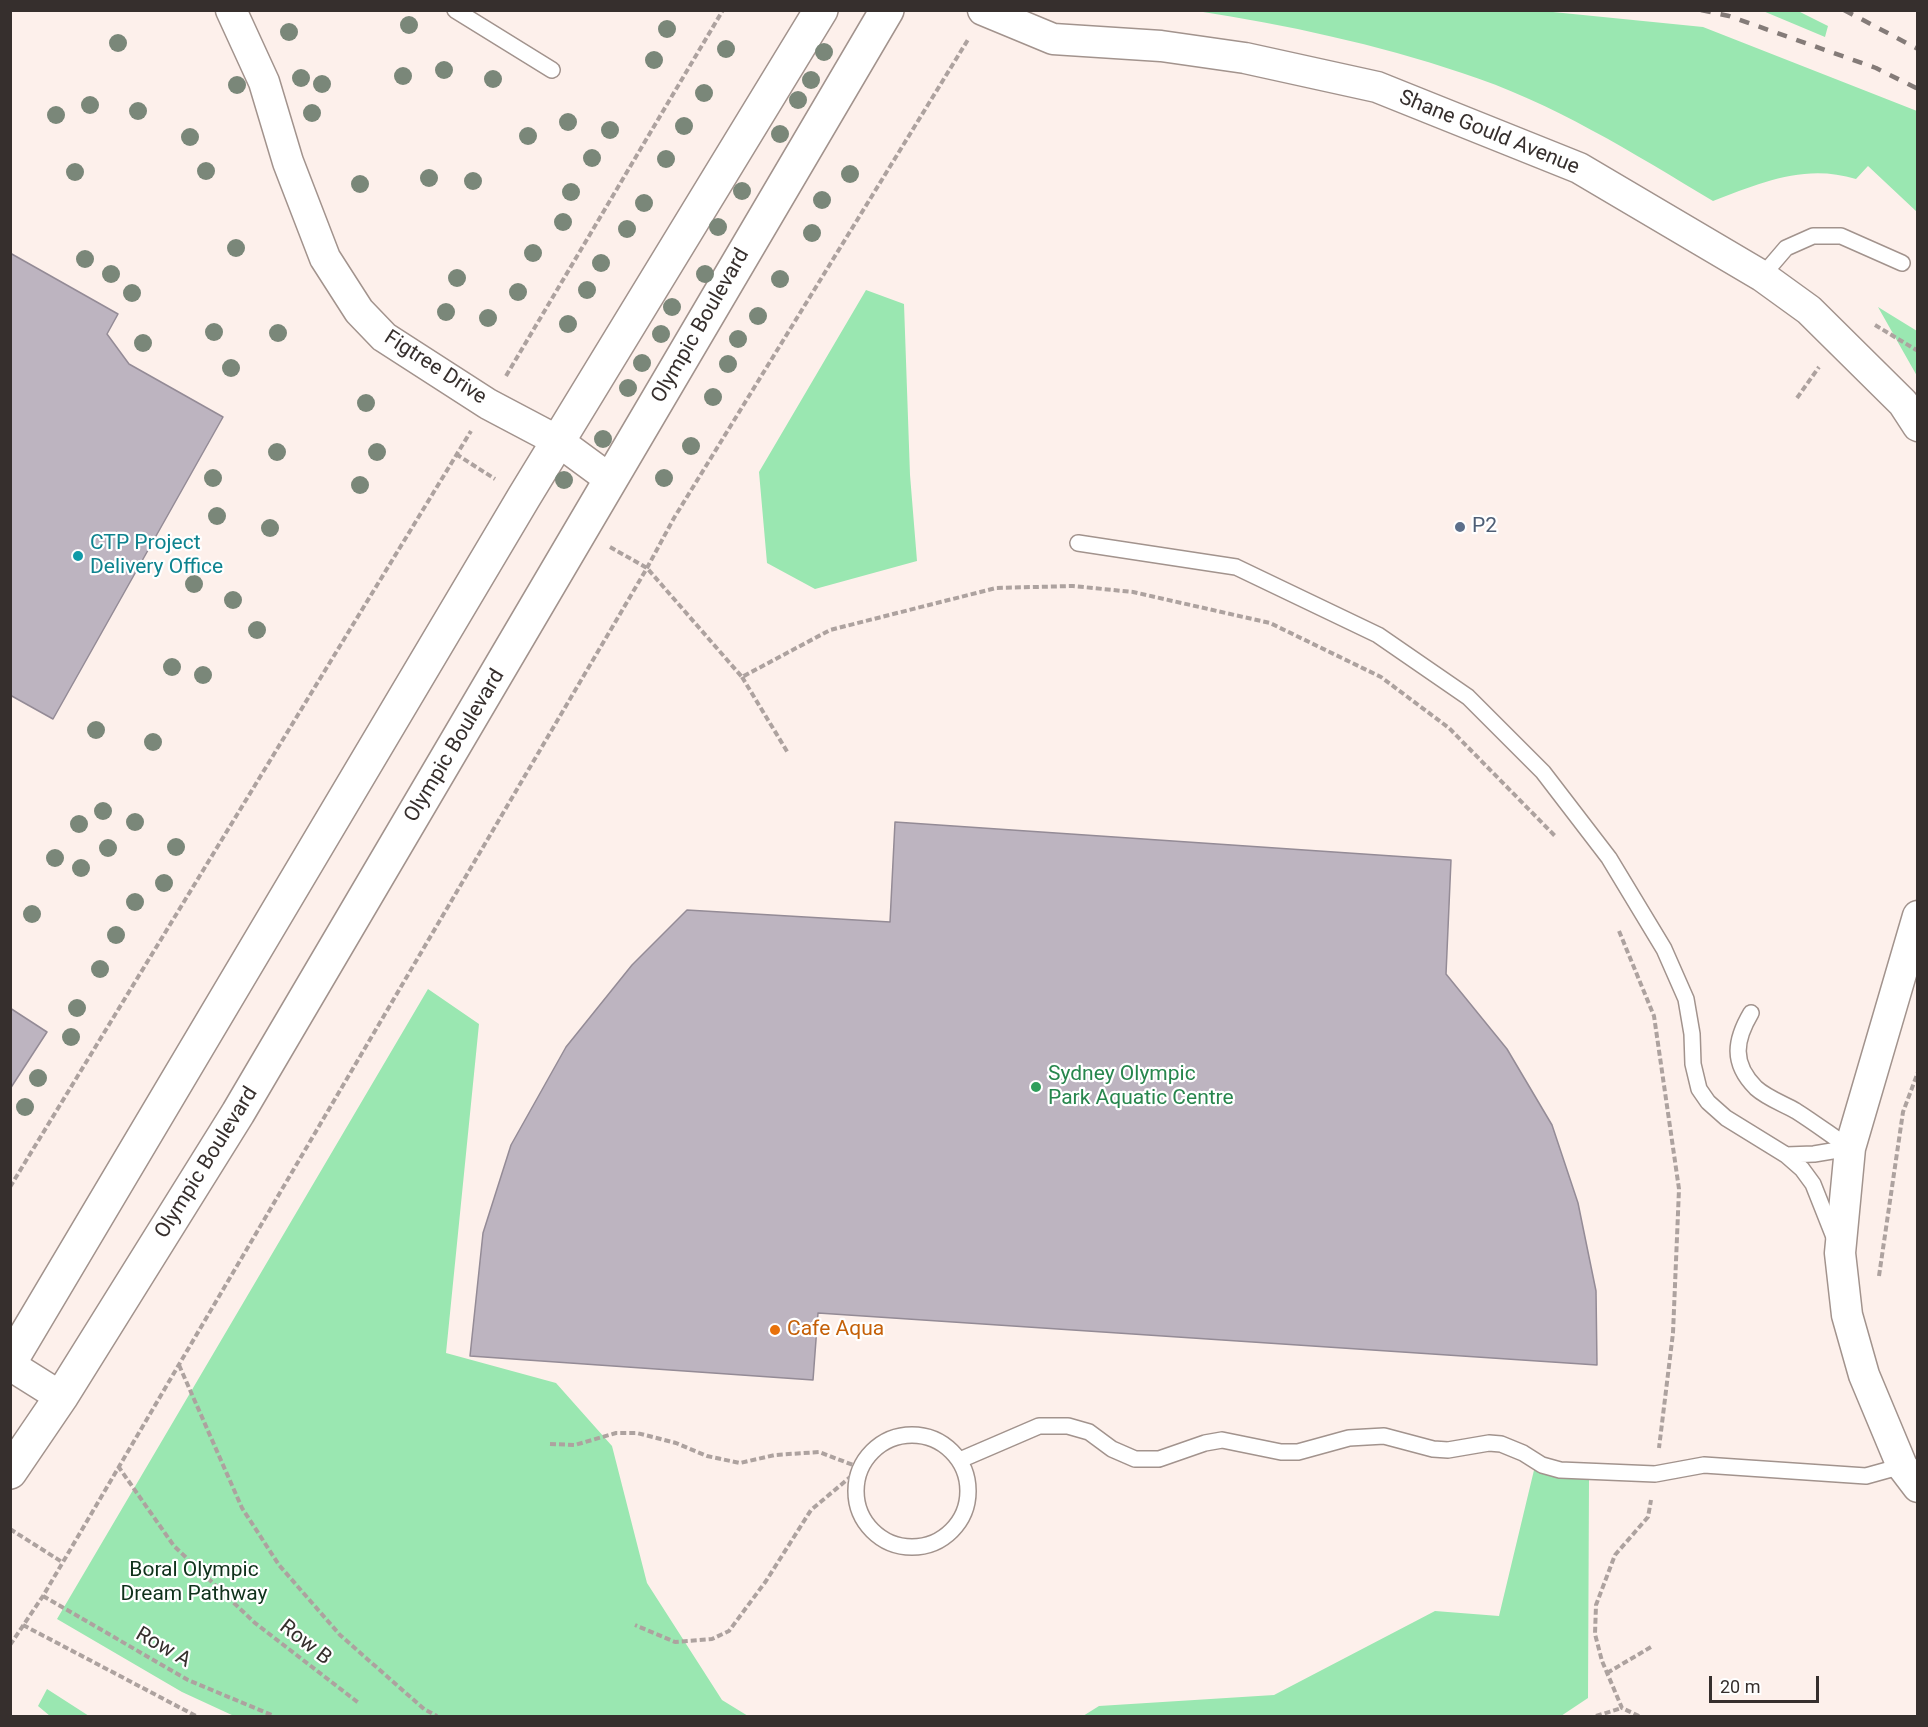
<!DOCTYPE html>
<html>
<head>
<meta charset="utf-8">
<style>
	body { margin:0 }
	#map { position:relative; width:1928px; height:1727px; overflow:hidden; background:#fdf0eb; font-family:Roboto,sans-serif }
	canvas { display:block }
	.frame { position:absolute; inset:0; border:12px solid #362f2d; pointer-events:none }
	.scale { position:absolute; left:1709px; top:1676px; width:110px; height:27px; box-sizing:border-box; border:3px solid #362f2d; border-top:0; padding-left:8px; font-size:18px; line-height:21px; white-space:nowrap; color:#362f2d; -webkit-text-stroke:4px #fff; paint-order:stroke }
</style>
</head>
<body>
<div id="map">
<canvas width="1928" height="1727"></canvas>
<div class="frame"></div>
<div class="scale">20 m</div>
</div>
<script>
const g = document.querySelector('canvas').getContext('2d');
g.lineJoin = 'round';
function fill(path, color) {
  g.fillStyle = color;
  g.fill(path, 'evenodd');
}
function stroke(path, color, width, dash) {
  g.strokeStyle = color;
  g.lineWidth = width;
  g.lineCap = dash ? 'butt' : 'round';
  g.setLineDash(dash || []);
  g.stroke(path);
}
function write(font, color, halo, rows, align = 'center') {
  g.font = font + ' Roboto,sans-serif';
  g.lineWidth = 4.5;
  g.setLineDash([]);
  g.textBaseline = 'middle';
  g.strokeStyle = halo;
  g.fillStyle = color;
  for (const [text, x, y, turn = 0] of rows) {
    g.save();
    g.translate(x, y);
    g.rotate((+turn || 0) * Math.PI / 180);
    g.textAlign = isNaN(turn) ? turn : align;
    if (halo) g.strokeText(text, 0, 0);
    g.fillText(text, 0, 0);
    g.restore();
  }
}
fill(new Path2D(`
	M1533,10L1703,27L1917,111V212L1868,166L1856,179C1805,163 1760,183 1713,201C1633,153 1552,102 1462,73C1376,44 1287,25 1197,11Z
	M1763,11H1798L1828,26L1825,37Z
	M866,290L904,304L910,475L917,561L815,589L767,563L759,472Z
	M1878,307L1917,331V376Z
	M428,989L479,1024L446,1353L556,1383L612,1446L647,1583L722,1700L748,1716H234L182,1692L57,1619Z
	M1535,1466L1589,1480L1588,1698L1561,1716H1083L1099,1706L1274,1695L1435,1611L1499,1616Z
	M47,1689L89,1716H50L38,1706Z`), '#9ae7b1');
const building = new Path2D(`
	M10,253L118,314L107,334L129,364L223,417L53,719L10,695Z
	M895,822L1451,860L1446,974L1507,1049L1552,1125L1578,1203L1596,1291L1597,1365L818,1313L813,1380L470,1356L483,1233L511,1145L566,1047L632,965L687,910L890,922Z
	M10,1008L47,1032L10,1089Z`);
fill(building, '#bdb4c0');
stroke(building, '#948b96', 1.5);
const service = new Path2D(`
	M455,10L552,70
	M1762,276L1786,248L1813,236H1841L1902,263
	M1078,543L1236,567L1378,635L1468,697L1543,772L1609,858L1664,949L1686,999L1692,1034L1693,1064L1699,1089L1708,1102L1726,1118L1786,1155L1802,1169L1813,1184L1834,1237
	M1751,1013C1735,1040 1731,1063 1756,1088C1767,1098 1784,1104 1796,1111C1815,1123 1832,1136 1850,1148
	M1786,1155L1814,1154L1850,1148
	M856 1491a56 56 0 1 1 112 0a56 56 0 1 1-112 0Z
	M960,1460L1039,1426H1068L1089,1432L1112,1449L1135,1459H1159L1205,1443L1222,1440L1281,1452H1298L1349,1438L1384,1436L1433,1449L1448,1450L1489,1443L1501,1444L1523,1453L1542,1465L1560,1470L1655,1474L1704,1465L1866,1476L1902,1466`);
const minor = new Path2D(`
	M231,10L264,82L288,162L325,258L359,311L384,337L488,404L558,441L611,480
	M983,10L1053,39L1161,46L1245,58L1377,87L1579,168L1762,276L1809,310L1903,403L1918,426
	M1918,916L1850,1148L1840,1253L1847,1315L1864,1375L1902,1466L1918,1487
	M10,1365L61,1397`);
const tertiary = new Path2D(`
	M10,1362L524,497L821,10
	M10,1472L61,1397L238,1113L887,10`);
stroke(service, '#a2938d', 18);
stroke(minor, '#a2938d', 33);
stroke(tertiary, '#a2938d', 36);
stroke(new Path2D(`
	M1875,325L1918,351
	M506,376L723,10
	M1797,398L1819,367
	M456,454L495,479
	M610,547L647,568L742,677L830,630L996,588L1073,586L1133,592L1270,623L1381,677L1449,728L1556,837
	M742,677L788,753
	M1619,931L1654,1016L1679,1189L1673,1333L1659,1448
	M10,1187L471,431
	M1879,1276L1903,1112L1918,1072
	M179,1365L242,1508L279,1565L340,1635L424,1709L437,1716
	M550,1444L575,1445L616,1433H637L676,1443L707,1456L740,1463L775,1455L819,1452L861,1468L811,1510L766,1581L729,1631L712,1639L675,1642L635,1625
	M118,1466L174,1546L255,1623L360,1704
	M10,1529L62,1562
	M43,1596L188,1680L274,1716
	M23,1625L196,1716
	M10,1645L43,1596L647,568L674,518L969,38
	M1607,1673L1651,1647
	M1596,1716L1622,1708
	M1639,1716L1622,1708L1602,1661L1595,1634L1596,1605L1615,1555L1648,1517L1651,1500`), '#ada29f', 4, [6, 3]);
stroke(service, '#fff', 15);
stroke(minor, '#fff', 30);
stroke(tertiary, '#fff', 33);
stroke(new Path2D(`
	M1701,10L1729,16L1876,68L1918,89
	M1844,10L1918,49`), '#847b78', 4.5, [10, 10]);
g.fillStyle = '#7a8779';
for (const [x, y] of [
	[409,25],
	[667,29],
	[289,32],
	[118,43],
	[726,49],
	[824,52],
	[654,60],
	[444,70],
	[403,76],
	[301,78],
	[493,79],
	[811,80],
	[322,84],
	[237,85],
	[704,93],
	[798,100],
	[90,105],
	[138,111],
	[312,113],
	[56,115],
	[568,122],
	[684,126],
	[610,130],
	[780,134],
	[528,136],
	[190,137],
	[592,158],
	[666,159],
	[206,171],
	[75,172],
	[850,174],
	[429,178],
	[473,181],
	[360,184],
	[742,191],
	[571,192],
	[822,200],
	[644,203],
	[563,222],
	[718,227],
	[627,229],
	[812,233],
	[236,248],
	[533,253],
	[85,259],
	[601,263],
	[111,274],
	[705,274],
	[457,278],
	[780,279],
	[587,290],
	[518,292],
	[132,293],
	[672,307],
	[446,312],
	[758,316],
	[488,318],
	[568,324],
	[214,332],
	[278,333],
	[661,334],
	[738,339],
	[143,343],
	[642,363],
	[728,364],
	[231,368],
	[628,388],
	[713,397],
	[366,403],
	[603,439],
	[691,446],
	[277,452],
	[377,452],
	[213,478],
	[664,478],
	[564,480],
	[360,485],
	[217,516],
	[270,528],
	[194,584],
	[233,600],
	[257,630],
	[172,667],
	[203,675],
	[96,730],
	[153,742],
	[103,811],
	[135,822],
	[79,824],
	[176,847],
	[108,848],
	[55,858],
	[81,868],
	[164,883],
	[135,902],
	[32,914],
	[116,935],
	[100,969],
	[77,1008],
	[71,1037],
	[38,1078],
	[25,1107]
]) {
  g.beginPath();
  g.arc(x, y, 9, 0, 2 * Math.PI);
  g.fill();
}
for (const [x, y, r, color] of [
	[1460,527,6,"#5c6f8a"],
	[78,556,6,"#0f9aa8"],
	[1036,1087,6,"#2e9e5b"],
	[775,1330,6,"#e8710a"]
]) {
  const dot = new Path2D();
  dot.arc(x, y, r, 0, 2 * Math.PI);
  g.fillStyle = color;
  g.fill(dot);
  stroke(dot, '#fff', 2);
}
write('21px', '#362f2d', '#fff', [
	["Shane Gould Avenue",1489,133,22],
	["Olympic Boulevard",701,326,-60],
	["Figtree Drive",435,368,33],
	["Olympic Boulevard",455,746,-59],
	["Olympic Boulevard",207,1163,-58],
	["Row B",305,1643,38],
	["Row A",163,1648,30]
]);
write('21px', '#4e5e75', '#fff', [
	["P2",1472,527]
], 'left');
write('21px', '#0d838f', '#fff', [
	["CTP Project",90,544],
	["Delivery Office",90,568]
], 'left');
write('21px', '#27864d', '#fff', [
	["Sydney Olympic",1048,1075],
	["Park Aquatic Centre",1048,1099]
], 'left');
write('21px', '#c56008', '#fff', [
	["Cafe Aqua",787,1330]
], 'left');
write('21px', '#0f311b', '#fff', [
	["Boral Olympic",194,1571],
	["Dream Pathway",194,1595]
]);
</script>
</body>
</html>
